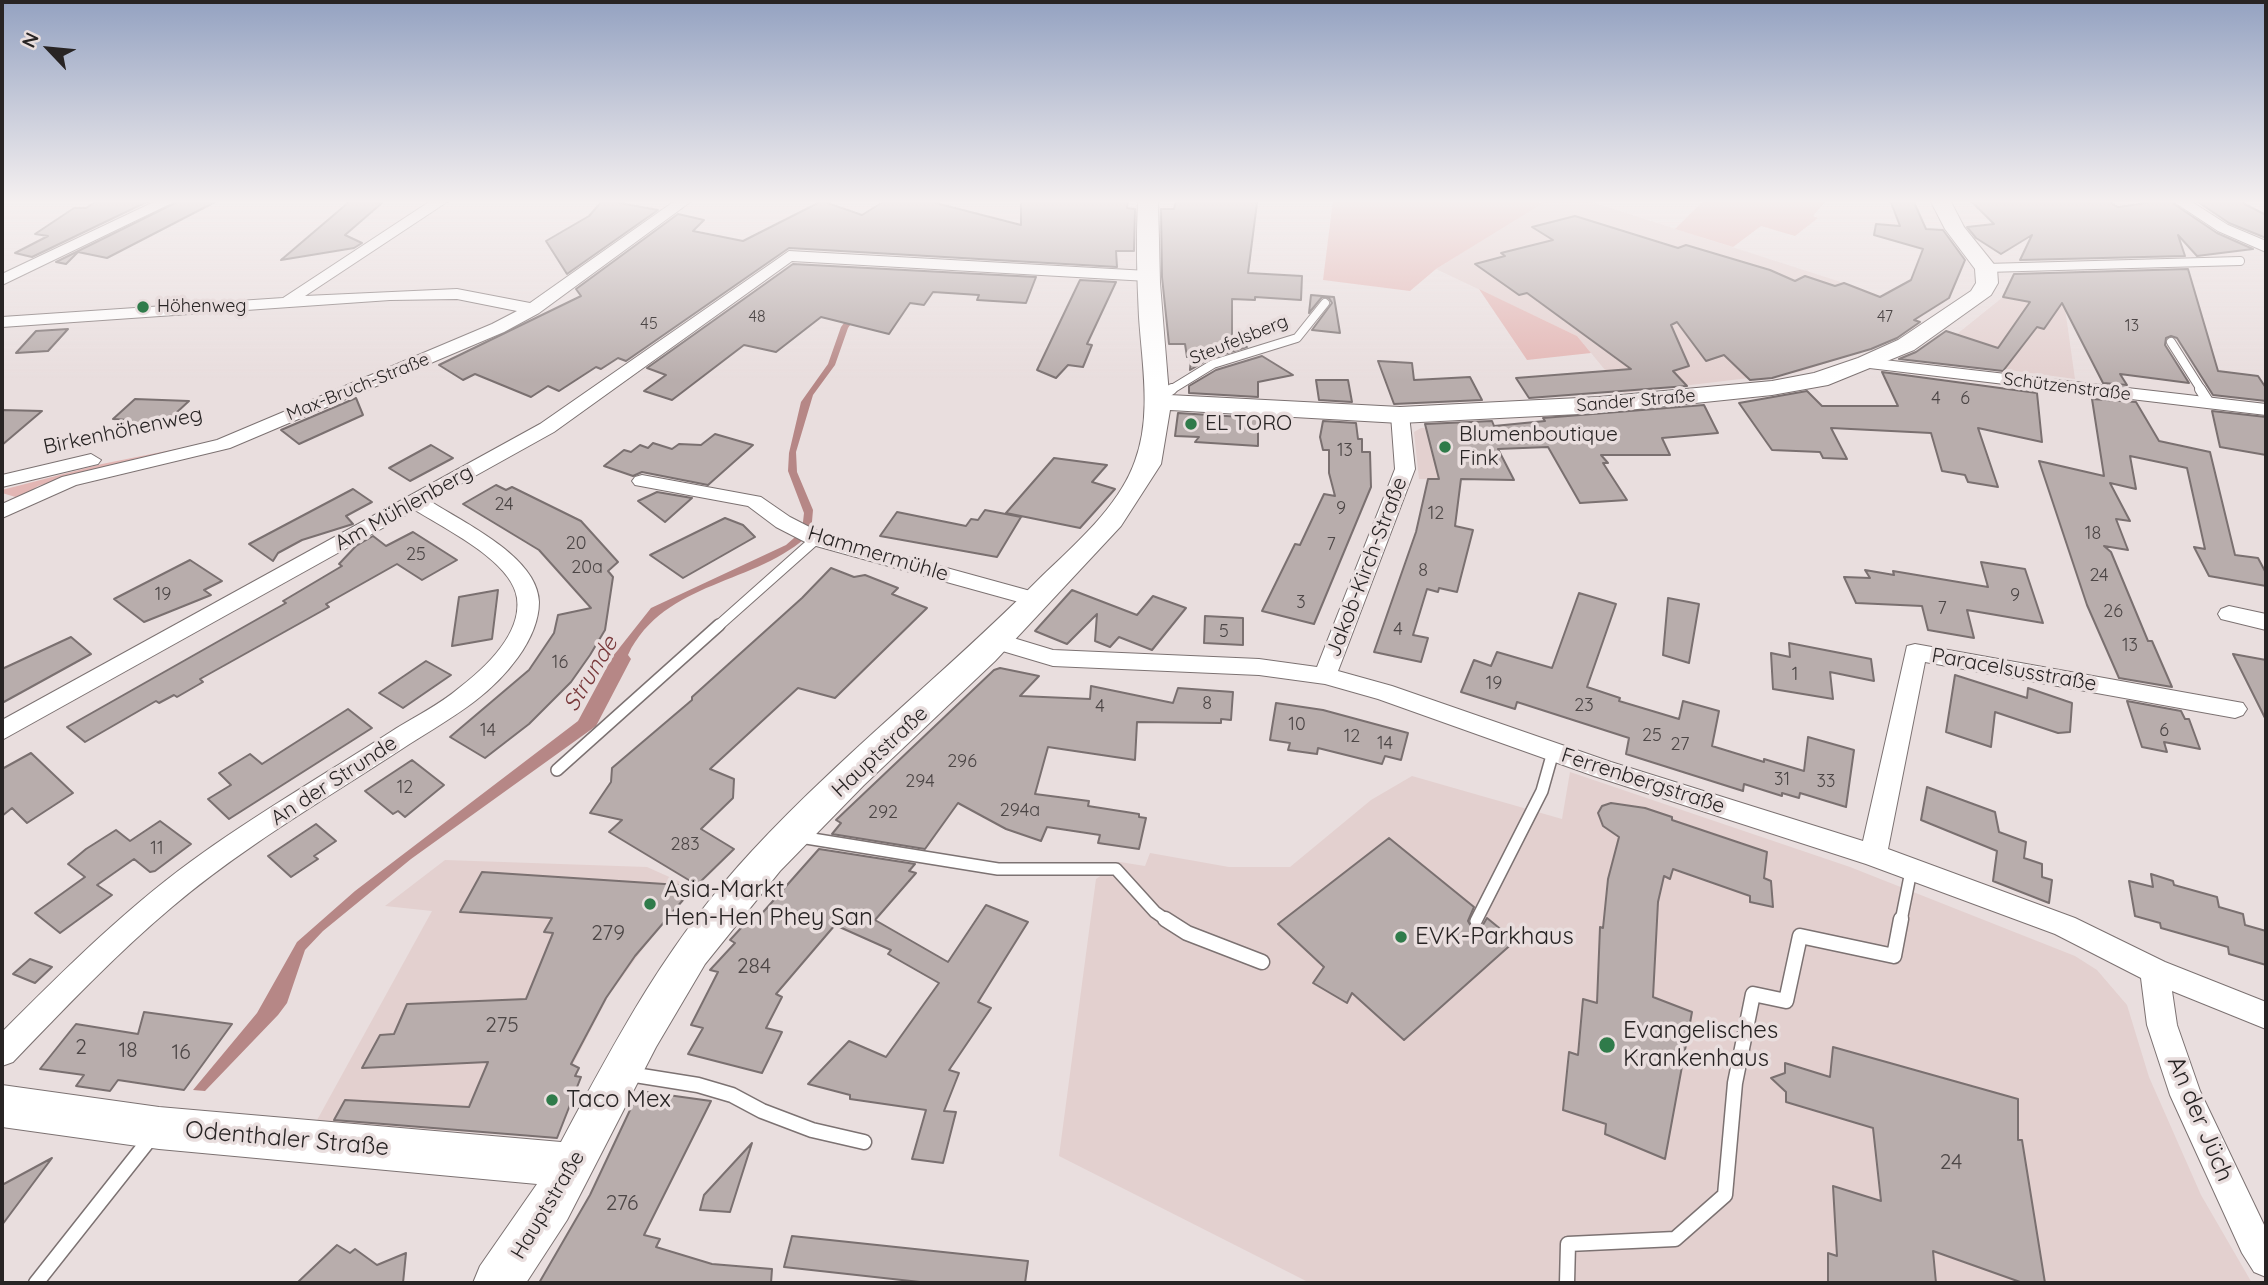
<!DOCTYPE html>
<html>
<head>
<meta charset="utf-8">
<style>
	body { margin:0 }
	#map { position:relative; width:2268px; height:1285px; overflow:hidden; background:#e9dede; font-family:Quicksand,sans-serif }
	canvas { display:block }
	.frame { position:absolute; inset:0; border:4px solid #282424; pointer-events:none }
	.north { position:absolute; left:14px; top:14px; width:70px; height:70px; -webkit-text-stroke:5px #e9dede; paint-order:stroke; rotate:296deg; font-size:19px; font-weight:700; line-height:28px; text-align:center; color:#282424 }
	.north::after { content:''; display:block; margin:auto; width:24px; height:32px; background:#282424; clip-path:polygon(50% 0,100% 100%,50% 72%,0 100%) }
</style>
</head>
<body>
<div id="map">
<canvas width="2268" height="1285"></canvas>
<div class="frame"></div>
<div class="north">N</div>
</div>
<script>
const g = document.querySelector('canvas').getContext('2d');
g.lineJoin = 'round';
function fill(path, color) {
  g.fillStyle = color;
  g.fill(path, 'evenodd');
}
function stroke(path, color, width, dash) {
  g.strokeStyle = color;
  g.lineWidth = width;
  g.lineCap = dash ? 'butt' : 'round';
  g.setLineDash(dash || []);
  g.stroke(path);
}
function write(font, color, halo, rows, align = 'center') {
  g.font = font + ' Quicksand,sans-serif';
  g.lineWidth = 7;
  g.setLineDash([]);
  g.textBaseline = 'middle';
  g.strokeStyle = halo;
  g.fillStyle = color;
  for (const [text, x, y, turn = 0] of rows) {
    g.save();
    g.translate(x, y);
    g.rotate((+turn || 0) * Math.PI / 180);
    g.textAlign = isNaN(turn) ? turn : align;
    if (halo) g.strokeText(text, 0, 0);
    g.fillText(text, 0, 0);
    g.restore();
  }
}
fill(new Path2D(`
	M1545,200H1586L1844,283L1923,315L1896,335L1860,352L1799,372L1624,393L1577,336L1436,269Z
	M2003,297L2064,301L2075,379L1919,358L1957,334Z
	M1465,426L1494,480L1419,479L1414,432L1421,428Z
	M1570,772L1850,867L2075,956L2097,970L2127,1005L2149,1077L2201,1195L2252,1283H1310L1059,1156L1096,879L1120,862L1145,866L1150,853L1229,867H1290L1371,800L1412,776L1562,819Z
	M445,860L647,867L694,888L656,931L609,995L568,1074L582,1077L557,1138L316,1122L432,911L385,906Z`), '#e3d0cf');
fill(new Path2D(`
	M1333,200H1526L1543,203L1436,269L1410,291L1323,280Z
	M1704,200H1827L1813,216L1818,218L1795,236L1761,226L1733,247L1675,229Z
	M1479,289L1577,336L1591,353L1527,360Z
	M221,440L87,471L38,486L19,498L2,493V490L102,464Z`), '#e3b6b4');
fill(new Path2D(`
	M871,268H879L862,308L848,328L835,365L813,395L796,452L797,472L813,510L811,533C756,586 665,579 628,655L631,659L596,726L411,859L323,931L305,950L287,1003L278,1015L205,1091L193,1090L257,1013L297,942L355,891L578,721L613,656L651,608L786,545L802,531L804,513L788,471L789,453L801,402L828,364L841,327L856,307Z`), '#b68786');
const building = new Path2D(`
	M98,200H151L32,257L15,253L48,236L35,234L74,208H86Z
	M181,200H219L107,258L78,252L66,264L56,262Z
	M603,200L658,210L567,274L546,241L589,216Z
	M886,200H924L1021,225V200L1128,202L1127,208L1135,209L1134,251H1116L1117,267L789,248L626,361L618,358L601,369L596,367L559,391L548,386L531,397L475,374L463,380L439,365L581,296L576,289L678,214L704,220L693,231L743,241L822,201L862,215Z
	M1176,200L1257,203L1248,273L1302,276L1301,300L1255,297V300L1232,299V337L1247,347L1211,358L1190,370L1191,357H1187L1185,344H1169L1162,277L1161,209H1174Z
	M1890,200H1913L1926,229L1943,230L1965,260L1949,298L1914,320L1920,322L1897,338L1871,349L1772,378L1750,380L1724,355L1706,361L1677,322L1671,325L1689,366L1673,371L1687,386L1529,398L1516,378L1631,369L1527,293L1519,295L1475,264L1505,256L1501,253L1553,240L1532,227L1575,216L1678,248L1686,245L1770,270L1795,281L1805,276L1835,286L1844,283L1880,297L1911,280L1923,249L1874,235L1876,224L1900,226Z
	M1970,200H2091L2088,203L2107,201L2118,207L2168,200L2217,233L2253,249L2197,256L2178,235L2185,256L2020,260L2032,235L2001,254L1976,238L1967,227L1994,224Z
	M2195,200H2237L2266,215V238L2229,223Z
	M349,202L382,203L345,235L362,243L354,248L281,260Z
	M793,264L1036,277L1026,303L977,300L979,295L933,292L924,305L910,303L889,334L821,317L776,352L744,345L672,400L644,391L666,375L647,368Z
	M2188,269L2218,371L2258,376L2266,388V401L2213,395L2177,338L2171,336L2166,338L2165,345L2189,383L2120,374L2127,385L2103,383L2062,303L2044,329L2037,327L2003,371L1899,359L1916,352L1946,331L1998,348L2030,302L2003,297L2014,274Z
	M1080,280L1116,282L1087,344L1092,345L1083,367L1068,365L1056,378L1037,370Z
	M1311,295L1334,297L1340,333L1312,330L1332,303L1329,298L1322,297L1309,313Z
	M68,329L48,351L16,353L36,331Z
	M1262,356L1293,375L1258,382V397L1189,393V386L1216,370Z
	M1378,361L1412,363L1414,380L1470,377L1482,400L1394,404Z
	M1882,372L2037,393L2042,442L1978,428L1998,487L1968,482L1965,475L1942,471L1931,433L1831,428L1847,459L1823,458L1820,452L1772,450L1739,403L1807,391L1822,406H1898Z
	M1316,380H1348L1352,402L1319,400Z
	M356,398L363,415L299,444L281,430Z
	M135,399L189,401L162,426L122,425L128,420L113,419Z
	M2092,399L2136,402L2159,441L2210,452L2235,555L2258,558L2266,573V586L2209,576L2194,547L2205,549L2187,468L2130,456L2136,489L2110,483L2130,521L2116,519L2128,550L2104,546L2111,552L2148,641H2152L2172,687L2119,678L2087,605L2039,461L2104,476Z
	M1704,405L1718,433L1662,438L1670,455H1601L1608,463H1603L1627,500L1580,503L1548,447L1498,449L1514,480L1461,479L1455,526L1473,530L1457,592L1439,588L1438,592L1427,589L1413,635L1428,638L1421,662L1374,652L1416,532L1428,479H1439L1425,424L1492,421L1494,426L1545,421L1543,418Z
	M2,410L42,411L2,445Z
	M2212,411L2266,417V455L2220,447Z
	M1178,413L1258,418V446L1195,442L1199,437L1175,436Z
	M1323,421L1356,423L1358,439H1362V452H1370L1371,487L1314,624L1262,611L1295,544L1300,545L1324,494L1335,496L1329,473V450H1323L1320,437Z
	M715,434L753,445L708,485L642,472L633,476L604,466L624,450L631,452L640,445L648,448L653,443L672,449L679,444L701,445Z
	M431,445L453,458L410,481L389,468Z
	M1054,458L1107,465L1092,482L1115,489L1080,528L1006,513Z
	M496,485L506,490L512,487L581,521L618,562L608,571L613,577L605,630L590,655L571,682L529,724L485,758L450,737L529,670L554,633L558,615L591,608L539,550L463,504Z
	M353,489L372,502L346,516L353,524L302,540L278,553L273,561L249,544Z
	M657,492L692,498L665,522L638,501Z
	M985,510L1021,517L997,557L880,536L897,512L966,526L971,519L978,520Z
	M725,518L743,525L755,537L683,578L650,555Z
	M413,532L457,560L422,580L397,564L326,604L329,607L200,679L203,682L177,697L174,695L159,703L156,701L85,742L67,727L286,603L283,601L342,566L339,564L356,546L373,536L386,546Z
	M190,560L222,581L204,590L211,595L144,622L114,599Z
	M1981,562L2025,569L2043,623L1967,610L1974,638L1928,630L1922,606L1856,603L1844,577L1870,578L1865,570L1894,575L1893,571L1988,587Z
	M831,568L854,577L865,575L898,588L892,594L927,608L835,698L798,688L710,769L734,779L733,798L701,829L734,849L697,885L609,832L622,820L590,813L611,782L612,768L692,700V697L802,598Z
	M498,590L492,639L452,646L459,597Z
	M1072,590L1137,615L1153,596L1186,608L1152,650L1119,637L1110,647L1095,641L1097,614L1067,644L1035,631Z
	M1579,593L1616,604L1587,687L1620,698L1619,701L1679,719L1683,701L1719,711L1712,746L1764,762V759L1804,771L1808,737L1854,750L1846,807L1800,793L1799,798L1782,793V796L1744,784L1743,791L1626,754L1629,738L1517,702L1515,709L1461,692L1474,660L1491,666L1497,652L1552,668Z
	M1668,598L1699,604L1689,663L1663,655Z
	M1205,616L1243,618V645L1204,643Z
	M71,637L91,654L2,703V669Z
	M1789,643L1871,659L1874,681L1830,672L1833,699L1773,689L1771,653L1790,657Z
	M2233,654L2266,660V720Z
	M426,661L451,675L403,708L379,693Z
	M1000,668L1039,676L1020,696L1090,699L1091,686L1173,703L1178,688L1233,692L1231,720L1221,719V723L1137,722L1135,760L1048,747L1035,794L1089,801L1088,806L1139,814V817L1146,818L1139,849L1098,843L1100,835L1047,827L1041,841L1006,829L958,803L925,849L832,834L841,823L836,820L994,670Z
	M1955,675L2027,698L2028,688L2072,703L2070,732L2058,733L1995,712L1991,747L1946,732Z
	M2127,701L2181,711L2185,719H2189L2200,749L2164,742L2167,752L2142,747Z
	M1276,703L1323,710L1408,733L1401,760L1385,756L1382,764L1318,748L1317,754L1288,750L1290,743L1270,740Z
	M348,709L372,728L229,819L208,799L231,785L219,773L250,754L262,764Z
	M31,753L73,793L27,823L12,808L2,816V769Z
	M412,760L444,785L405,817L398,811L393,814L365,791Z
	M1927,787L1995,812L1999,832L2026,842L2024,858L2042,864V877L2052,880L2049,903L1993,881L1997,851L1921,820Z
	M1611,803L1645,808L1672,817V820L1767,852L1764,878L1771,881L1773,907L1750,902V896L1673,869L1670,879L1664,876L1658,902L1653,997L1692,1012L1665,1159L1605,1134L1606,1124L1563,1110L1569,1052L1578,1055L1583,999L1597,1003L1600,927L1603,928L1608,879L1619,837L1603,826L1598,813L1602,806Z
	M160,821L191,844L155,871L150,872L134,859L97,885L112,895L60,933L35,913L85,877L68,864L86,849L116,830L130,841Z
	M316,824L336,841L314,856L318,859L291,877L268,856Z
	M1389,838L1474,907L1468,921L1472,928H1481L1487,918L1515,941L1404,1040L1352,993L1347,1003L1313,983L1324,967L1278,924Z
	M819,849L915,864L909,871L916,873L875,920L948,962L986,905L1028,922L978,1002L991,1008L949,1070L959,1073L944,1111L956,1112L943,1163L912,1159L926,1110L850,1099V1095L808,1084L849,1041L886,1057L939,983L888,954L891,950L835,925L776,994L782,997L766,1028L782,1032L762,1073L688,1054L703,1028L691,1025L718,972L710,970L735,943L730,940L752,916L757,919Z
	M482,872L695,886L635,956L606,998L571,1064L579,1068L575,1076L581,1077L557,1138L334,1120L345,1100L469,1107L488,1062L362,1068L380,1035L394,1034L407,1004L526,999L553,933L544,932L552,918L460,912Z
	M2151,874L2173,881L2174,885L2217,897L2219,907L2243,914L2245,925L2266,931V965L2229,954L2228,947L2161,928L2160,923L2135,916L2129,881L2153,887Z
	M30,959L52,967L35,983L13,974Z
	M144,1012L232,1024L184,1090L118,1080L110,1091L76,1086L84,1075L40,1069L76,1024L138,1034Z
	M1833,1047L2018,1099V1140H2022L2045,1283H2023L1933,1251L1936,1283H1828V1253L1837,1256L1833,1186L1881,1201L1873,1128L1786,1102V1092L1771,1078L1785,1073V1063L1830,1077Z
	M639,1091L711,1101L644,1235L660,1239L656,1247L712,1264L772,1269L771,1283H539L590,1195Z
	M752,1143L730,1212L700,1210L704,1195Z
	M52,1158L2,1225V1185Z
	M792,1236L1028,1261L1025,1283H929L784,1267Z
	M337,1245L350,1253L355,1249L377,1265L406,1253L403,1283H297Z`);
fill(building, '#b8adac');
stroke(building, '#7a7070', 2);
const laneFar3 = new Path2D(`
	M1986,268L2240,261
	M2171,342L2202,391
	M1169,391L1213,364L1297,338L1325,303`);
const laneFar2 = new Path2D(`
	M2200,389L2209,403
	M1158,398L1172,389
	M717,627L816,539`);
const laneFar1 = new Path2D(`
	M557,770L719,625
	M800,837L998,869H1116L1155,912L1168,921
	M1476,921L1542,791L1553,752
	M1901,921L1911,871`);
const lane = new Path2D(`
	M1165,919L1187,933L1262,962
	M629,1074L698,1085L732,1095L762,1111L812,1130L864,1142
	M36,1283L153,1135
	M1567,1283L1568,1244L1675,1239L1725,1195L1735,1083L1753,994L1786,1001L1800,936L1894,956L1901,919`);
const street = new Path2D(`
	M158,200H178L2,285V274Z
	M432,200H450L305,296L457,289L530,303L676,200H693L539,313L504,332L230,448L76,485L2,518V504L62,477L217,440L492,324L517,311L457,299L390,300L2,327V317L283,298Z
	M2171,200H2189L2228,225L2266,241V252L2218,231Z
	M789,251L1148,271L1156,276L1148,281L792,261L554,432L430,501C464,523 538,557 539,602C539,640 504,679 475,701C454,717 430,731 408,745C329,797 245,845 172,907C115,955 64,1009 13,1062L2,1066V1032C66,968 130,904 204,852C265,809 330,771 392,731C414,717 439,705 459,688C485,668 522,634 517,598C512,561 445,529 415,510L2,740V720L540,424Z
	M1867,358L2266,404V415L1861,367L1858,363Z
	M1400,409L1409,415L1415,469L1338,671L1392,686L1611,762L1863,841L1907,646L1915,644L2243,703L2247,709L2243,715L2235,718L1925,662L1888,849L2075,918L2165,962L2266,1002V1029L2172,991L2177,1025L2200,1091L2266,1229V1277L2254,1272L2242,1253L2170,1095L2147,1025L2141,978L2055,934L1866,864L1594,776L1378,699L1325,684L1259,675L1053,666L989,647L986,641L989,635L997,633L1053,650L1259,659L1317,667L1395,469L1391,415Z
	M91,454L101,460L98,464L2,487V475Z
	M642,475L761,497L790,517L823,534L1045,595L1048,600L1045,605L1037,607L809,544L776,527L748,506L635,485L632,481L635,477Z
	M2229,606L2266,614V630L2221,619L2218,614L2221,609Z`);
const secondary = new Path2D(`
	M1138,200H1158L1160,283L1169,395L1400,407L1599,397L1772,381L1814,373L1858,358L1898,340L1971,291L1976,283L1975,269L1945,229L1930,200H1950L1964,227L1997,268L1998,283L1991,295L1914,350L1828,385L1772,395L1599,413L1400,423L1170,410L1161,464L1121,526L995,661L864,785L780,871L705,964L656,1047L567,1220L526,1283H473L480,1266L537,1184L159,1149L2,1127V1085L159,1107L561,1142C619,1034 668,941 752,851C842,754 947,672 1040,578C1074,545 1119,507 1135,461C1152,416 1142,364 1139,317C1137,278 1136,239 1138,200Z`);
stroke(laneFar3, '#7c7272', 10);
stroke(laneFar2, '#7c7272', 12);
stroke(laneFar1, '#7c7272', 14);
stroke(lane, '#7c7272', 17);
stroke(street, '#7c7272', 2);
stroke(secondary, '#7c7272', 2);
stroke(laneFar3, '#fff', 8);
stroke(laneFar2, '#fff', 10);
stroke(laneFar1, '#fff', 11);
stroke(lane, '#fff', 14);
fill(street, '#fff');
fill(secondary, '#fff');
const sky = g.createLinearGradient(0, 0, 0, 380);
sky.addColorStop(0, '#94a2c1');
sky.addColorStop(0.53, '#f5f0f0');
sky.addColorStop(1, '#f5f0f000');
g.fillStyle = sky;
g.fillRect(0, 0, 2268, 380);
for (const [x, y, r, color] of [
	[143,307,7,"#2f7b4a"],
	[1191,424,7,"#2f7b4a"],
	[1445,447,7,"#2f7b4a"],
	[650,904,7,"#2f7b4a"],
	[1401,937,7,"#2f7b4a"],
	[1607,1045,9,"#2f7b4a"],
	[552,1100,7,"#2f7b4a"]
]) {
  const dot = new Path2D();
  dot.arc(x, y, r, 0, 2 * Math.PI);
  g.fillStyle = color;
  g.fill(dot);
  stroke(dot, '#e9dede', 2.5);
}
write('16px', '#4c4646', null, [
	["48",757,317],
	["47",1885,317],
	["45",649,324],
	["13",2132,326]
]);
write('18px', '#282424', '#e9dede', [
	["Höhenweg",157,307]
], 'left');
write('18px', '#282424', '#e9dede', [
	["Steufelsberg",1239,340,-22],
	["Max-Bruch-Straße",358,387,-22],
	["Schützenstraße",2067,387,7],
	["Sander Straße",1636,401,-5]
]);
write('18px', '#4c4646', null, [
	["4",1936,399],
	["6",1965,399],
	["13",1345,451],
	["24",504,505],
	["9",1341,509],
	["12",1436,514],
	["18",2093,534],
	["20",576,544],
	["7",1331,545],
	["25",416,555],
	["20a",587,568],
	["8",1423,571],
	["24",2099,576],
	["19",163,595],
	["9",2015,596],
	["3",1301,603],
	["7",1942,609],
	["26",2113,612],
	["4",1398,630],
	["5",1224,632],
	["13",2130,646],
	["16",560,663],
	["1",1795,675],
	["19",1494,684],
	["8",1207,704],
	["23",1584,706],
	["4",1100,707],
	["10",1297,725],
	["14",488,731],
	["6",2164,731],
	["25",1652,736],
	["12",1352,737],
	["14",1385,744],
	["27",1680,745],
	["296",962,762],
	["31",1782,780],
	["294",920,782],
	["33",1826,782],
	["12",405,788],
	["294a",1020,811],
	["292",883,813],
	["283",685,845],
	["11",157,849]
]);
write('21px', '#282424', '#e9dede', [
	["EL TORO",1205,424],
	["Blumenboutique",1459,435],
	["Fink",1459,459]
], 'left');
write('21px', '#282424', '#e9dede', [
	["Birkenhöhenweg",123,431,-12],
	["Am Mühlenberg",404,508,-29],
	["Hammermühle",878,554,17],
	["Jakob-Kirch-Straße",1367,567,-69],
	["Paracelsusstraße",2014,670,10],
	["Hauptstraße",880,752,-43],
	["An der Strunde",334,781,-33],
	["Ferrenbergstraße",1643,781,18],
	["Hauptstraße",548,1205,-59]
]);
write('21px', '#4c4646', null, [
	["279",608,934],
	["284",754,967],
	["275",502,1026],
	["2",81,1048],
	["18",128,1051],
	["16",181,1053],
	["24",1951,1163],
	["276",622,1204]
]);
write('italic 23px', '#7a3a3c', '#e9dede', [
	["Strunde",591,674,-59]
]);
write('24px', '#282424', '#e9dede', [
	["Asia-Markt",664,890],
	["Hen-Hen Phey San",664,918],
	["EVK-Parkhaus",1415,937],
	["Evangelisches",1623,1031],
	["Krankenhaus",1623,1059],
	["Taco Mex",566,1100]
], 'left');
write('24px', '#282424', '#e9dede', [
	["An der Jüch",2200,1119,67],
	["Odenthaler Straße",287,1139,5]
]);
</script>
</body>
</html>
